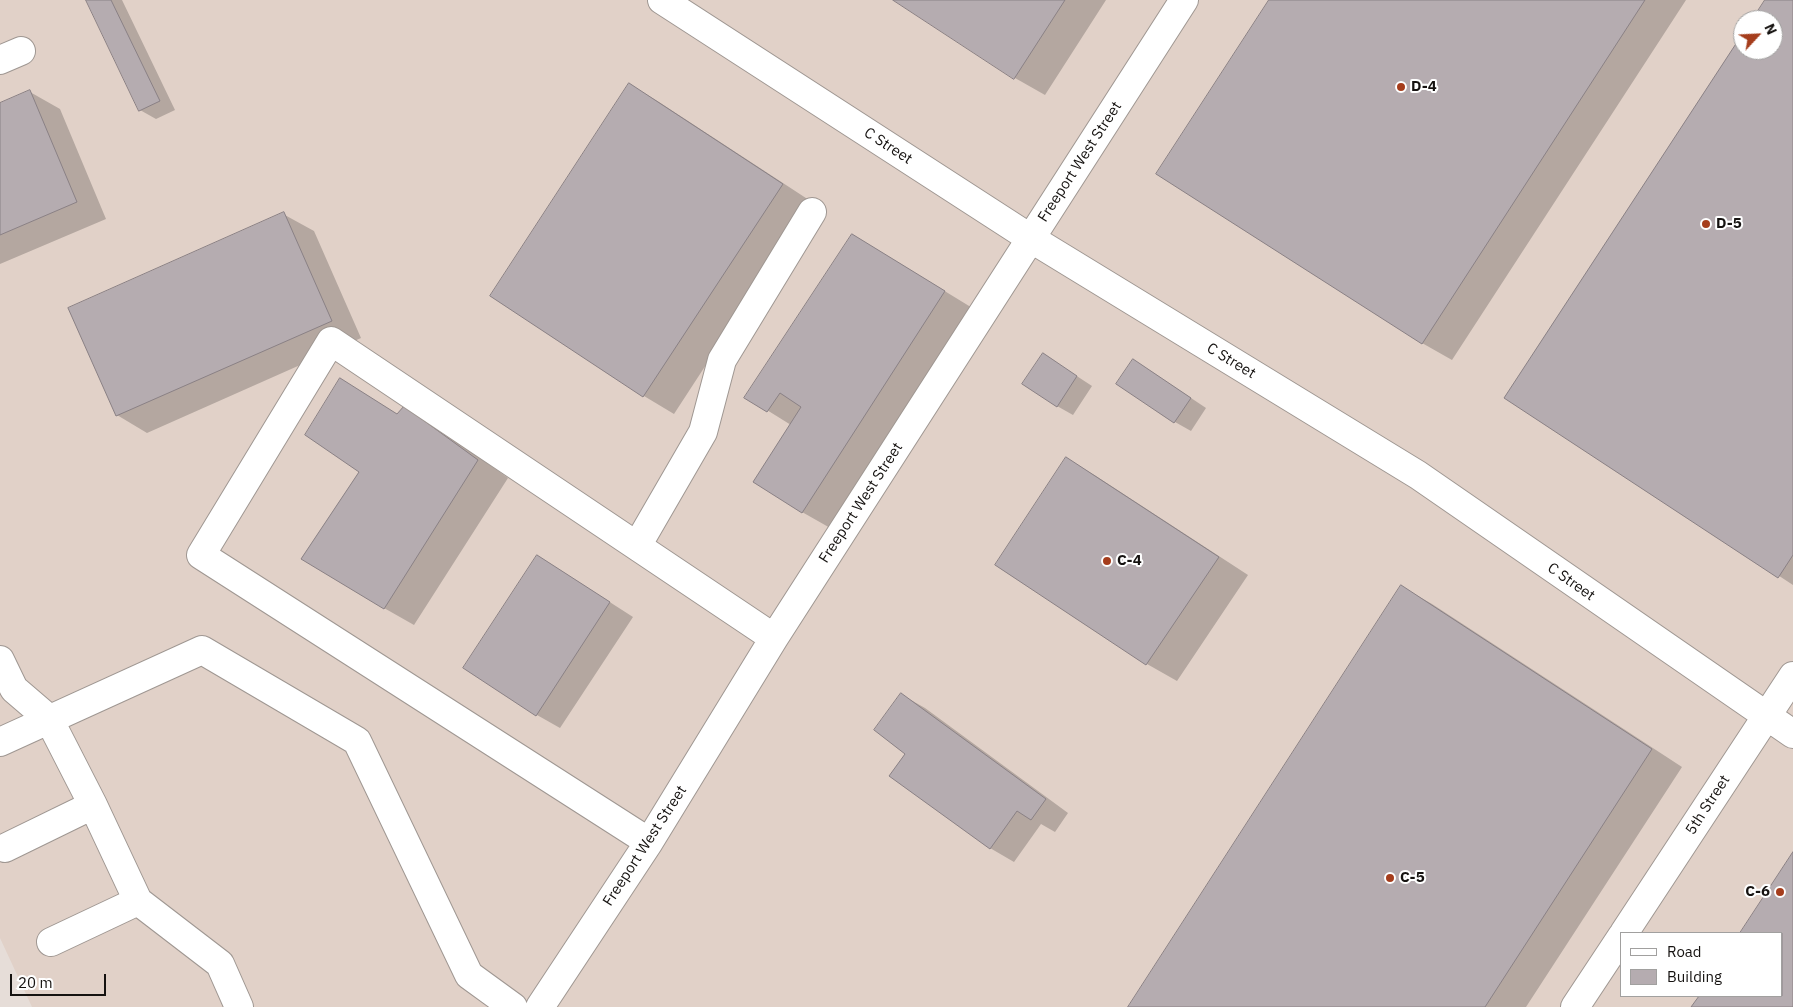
<!DOCTYPE html>
<html>
<head>
<meta charset="utf-8">
<style>
	body { margin:0 }
	#map { position:relative; width:1793px; height:1007px; overflow:hidden; background:#e6ddd8; font-family:"IBM Plex Sans",sans-serif }
	canvas { display:block }
	.legend { position:absolute; left:1620px; top:932px; width:162px; height:65px; box-sizing:border-box; background:#fff; border:1px solid #a1a09f; margin:0; padding:6px 9px; list-style:none; font-size:15px; color:#151210 }
	.legend li { display:flex; align-items:center; gap:10px; height:25px }
	.legend b { width:25px; border:1px solid #a1a09f }
	.north { position:absolute; left:1733px; top:10px; width:50px; height:50px; box-sizing:border-box; background:#fff; border:1px solid #a1a09f; border-radius:50%; rotate:65deg; font-size:14px; font-weight:700; line-height:20px; text-align:center; color:#151210 }
	.north::after { content:''; display:block; margin:auto; width:18px; height:22px; background:#a53d1c; clip-path:polygon(50% 0,100% 100%,50% 72%,0 100%) }
	.scale { position:absolute; left:10px; top:974px; width:96px; height:22px; box-sizing:border-box; border:2px solid #151210; border-top:0; padding-left:6px; font-size:15px; line-height:18px; white-space:nowrap; color:#151210; -webkit-text-stroke:4px #fff; paint-order:stroke }
</style>
</head>
<body>
<div id="map">
<canvas width="1793" height="1007"></canvas>
<ul class="legend">
<li><b style="height:6px;background:#fff"></b>Road</li>
<li><b style="height:14px;background:#b5acb0"></b>Building</li>
</ul>
<div class="north">N</div>
<div class="scale">20 m</div>
</div>
<script>
const g = document.querySelector('canvas').getContext('2d');
g.lineJoin = 'round';
function fill(path, color) {
  g.fillStyle = color;
  g.fill(path, 'evenodd');
}
function stroke(path, color, width, dash) {
  g.strokeStyle = color;
  g.lineWidth = width;
  g.lineCap = dash ? 'butt' : 'round';
  g.setLineDash(dash || []);
  g.stroke(path);
}
function write(font, color, halo, rows, align = 'center') {
  g.font = font + ' "IBM Plex Sans",sans-serif';
  g.lineWidth = 4;
  g.setLineDash([]);
  g.textBaseline = 'middle';
  g.strokeStyle = halo;
  g.fillStyle = color;
  for (const [text, x, y, turn = 0] of rows) {
    g.save();
    g.translate(x, y);
    g.rotate((+turn || 0) * Math.PI / 180);
    g.textAlign = isNaN(turn) ? turn : align;
    if (halo) g.strokeText(text, 0, 0);
    g.fillText(text, 0, 0);
    g.restore();
  }
}
fill(new Path2D(`
	M0,0H1793V1007H32L0,938ZM1743,20H1773V50H1743ZM1622,933H1782V996H1622Z`), '#e1d1c8');
fill(new Path2D(`
	M87,0H122L175,110L156,119L140,110Z
	M896,0H1106L1045,95L1015,78Z
	M1270,0H1686L1452,360L1422,343Z
	M1766,0H1793V585L1506,397L1743,36V50H1773V20H1753Z
	M629,84L659,102L812,202L674,414L644,396L492,296Z
	M30,92L60,109L106,219L0,264V104Z
	M283,214L314,231L361,338L147,433L117,415Z
	M853,235L974,309L832,529L802,512L791,425L746,397Z
	M1043,354L1092,386L1073,415L1057,406Z
	M1149,370L1206,408L1191,431L1175,422Z
	M341,380L402,418L404,408L434,425L508,478L414,625L384,608L361,471Z
	M1066,458L1096,476L1248,575L1177,681L1147,664Z
	M538,556L633,617L560,728L537,715Z
	M1402,587L1432,604L1682,767L1526,1007H1130Z
	M902,695L925,708L1068,813L1055,832L1041,824L1014,862L990,848L907,753Z
	M1793,854V1007H1693L1700,996H1782V933H1741Z`), '#0003');
const building = new Path2D(`
	M86,0H111L160,101L139,111Z
	M893,0H1065L1014,79Z
	M1269,0H1645L1422,344L1156,174Z
	M1765,0H1793V555L1778,578L1504,398L1743,33V50H1773V20H1752Z
	M629,83L783,184L643,397L490,296Z
	M30,90L77,202L0,235V103Z
	M284,212L332,321L116,416L68,308Z
	M852,234L945,291L802,513L753,482L801,407L780,393L767,412L744,398Z
	M1043,353L1077,376L1057,407L1022,384Z
	M1133,359L1191,398L1174,423L1116,384Z
	M340,378L397,414L404,406L478,460L384,609L301,559L359,472L305,435Z
	M1066,457L1219,557L1146,665L995,565Z
	M537,555L610,602L536,716L463,668Z
	M1401,585L1652,749L1485,1007H1128Z
	M901,693L1046,799L1031,820L1017,811L990,849L889,776L905,754L874,730Z
	M1793,852V1007H1691L1699,996H1782V933H1740Z`);
fill(building, '#b5acb0');
stroke(building, '#8a8185', 1);
const minor = new Path2D(`
	M662,0L1030,238L1418,475L1793,734
	M0,60L21,51
	M637,546L703,432L722,360L812,212
	M0,660L14,689L49,719L93,805L138,901L220,964L239,1007
	M0,742L202,650L357,741L469,975L513,1007
	M649,842L201,555L331,341L774,638
	M5,848L93,805
	M1624,933L1793,676
	M51,942L138,901
	M540,1007L649,842L774,638L1184,0
	M1575,1007L1622,936`);
stroke(minor, '#9f9792', 30);
stroke(minor, '#fff', 28);
for (const [x, y, r, color] of [
	[1401,87,5,"#a53d1c"],
	[1706,224,5,"#a53d1c"],
	[1107,561,5,"#a53d1c"],
	[1390,878,5,"#a53d1c"],
	[1780,892,5,"#a53d1c"]
]) {
  const dot = new Path2D();
  dot.arc(x, y, r, 0, 2 * Math.PI);
  g.fillStyle = color;
  g.fill(dot);
  stroke(dot, '#fff', 2);
}
write('bold 15px', '#151210', '#fff', [
	["D-4",1411,87],
	["D-5",1716,224],
	["C-4",1117,561],
	["C-5",1400,878],
	["C-6",1770,892,"right"]
], 'left');
write('15px', '#151210', '#fff', [
	["C Street",888,146,33],
	["Freeport West Street",1080,162,-57],
	["C Street",1231,361,31],
	["Freeport West Street",861,503,-57],
	["C Street",1571,582,35],
	["5th Street",1708,805,-57],
	["Freeport West Street",645,846,-57]
]);
</script>
</body>
</html>
